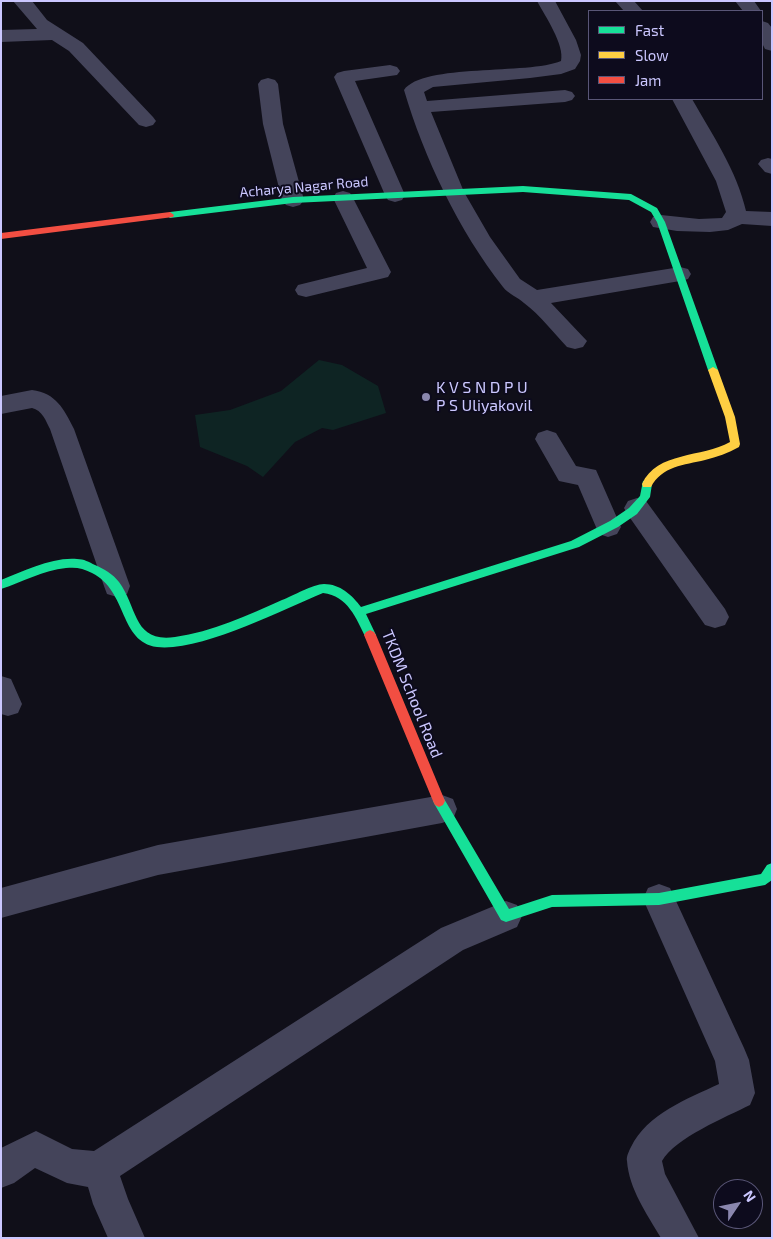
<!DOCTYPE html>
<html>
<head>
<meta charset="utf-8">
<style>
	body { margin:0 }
	#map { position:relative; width:773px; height:1239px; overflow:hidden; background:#100f19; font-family:"Exo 2",sans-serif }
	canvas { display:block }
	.frame { position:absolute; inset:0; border:2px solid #cbc7ff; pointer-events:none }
	.legend { position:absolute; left:588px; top:10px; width:175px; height:90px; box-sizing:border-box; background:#0d0b1d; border:1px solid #595677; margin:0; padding:6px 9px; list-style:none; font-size:15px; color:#cbc7ff }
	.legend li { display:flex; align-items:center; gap:10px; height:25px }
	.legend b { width:25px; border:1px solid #595677 }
	.north { position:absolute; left:713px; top:1179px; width:50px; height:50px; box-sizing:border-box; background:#0d0b1d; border:1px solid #595677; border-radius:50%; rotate:56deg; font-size:14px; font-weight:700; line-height:20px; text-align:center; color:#cbc7ff }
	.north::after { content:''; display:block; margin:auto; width:18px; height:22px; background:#8a87ae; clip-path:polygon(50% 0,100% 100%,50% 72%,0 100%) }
</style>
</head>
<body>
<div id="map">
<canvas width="773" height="1239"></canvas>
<div class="frame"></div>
<ul class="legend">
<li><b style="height:6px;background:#16e098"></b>Fast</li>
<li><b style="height:6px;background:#ffcf43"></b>Slow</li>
<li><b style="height:6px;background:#f24e42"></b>Jam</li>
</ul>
<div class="north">N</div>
</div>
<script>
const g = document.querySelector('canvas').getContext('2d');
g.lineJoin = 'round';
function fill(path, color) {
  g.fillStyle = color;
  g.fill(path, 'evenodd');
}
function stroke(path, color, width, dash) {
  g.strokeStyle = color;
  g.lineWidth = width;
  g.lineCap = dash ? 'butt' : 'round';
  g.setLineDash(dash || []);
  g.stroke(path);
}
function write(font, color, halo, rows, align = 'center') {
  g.font = font + ' "Exo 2",sans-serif';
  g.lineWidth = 4;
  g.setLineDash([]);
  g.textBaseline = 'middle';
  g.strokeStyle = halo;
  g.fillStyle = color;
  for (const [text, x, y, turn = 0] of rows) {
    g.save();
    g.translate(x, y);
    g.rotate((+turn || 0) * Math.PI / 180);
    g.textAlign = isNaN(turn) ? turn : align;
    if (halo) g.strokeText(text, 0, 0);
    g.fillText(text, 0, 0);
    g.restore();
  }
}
fill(new Path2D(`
	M319,360L342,365L378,386L386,413L333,430L322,428L295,442L263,477L247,466L200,447L195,415L230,410L281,391Z`), '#0e2423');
fill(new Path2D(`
	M13,1H32L47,20L83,43L153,117L156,121L153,125L146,127L139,125L69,51L52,40L1,42V30L37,29Z
	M537,1H555L576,40L581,55L580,61L575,69L561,74L530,78L433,87L424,92L427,101L565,90L572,92L575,96L572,100L565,102L431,112L464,192L490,237L520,279L537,290L680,267L688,269L691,274L688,279L680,281L551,303L587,341L583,347L575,349L567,347C553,332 540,315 524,303C518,297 508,294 503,287C459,231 424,158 404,90C423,63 528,75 561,61C565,45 545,16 537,1Z
	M615,1H634L643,11H624Z
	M735,1H754L761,11H743Z
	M762,21L768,23L772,28V51L765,49L762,43Z
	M390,65L397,67L400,71L397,75L355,81L405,195L402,200L395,202L388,200L385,195L334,77L337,73L344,71Z
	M268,78L275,80L278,84L283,124L304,200L300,205L293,207L286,205L282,200L263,124L258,84L261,80Z
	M672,99H692C712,134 737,171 746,211L772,212V226L742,224L728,230L710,232L677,231L653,227L650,222L653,217L661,215L699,219L722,218L726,212L716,181Z
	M768,158L772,159V174L765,172L758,164L761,160Z
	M343,191L350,193L353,198L391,272L388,277L380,279L306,297L298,295L295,290L298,285L367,268L333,198L336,193Z
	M32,390C56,393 64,409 74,429L130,586L127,594L117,597L107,594L104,586L50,429C46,421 42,410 32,408L1,414V396Z
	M547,430L556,433L576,466L596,470L621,527L617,534L608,537L599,534L578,485L559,481L535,439L538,433Z
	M637,498L646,501L725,609L729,617L725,625L715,628L705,625L628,515L624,508L628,501Z
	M1,676L11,679L22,704L18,713L8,716L1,714Z
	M442,795L453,799L457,809L453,819L442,823L158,875L1,918V888L158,845Z
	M659,884L670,888L744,1048L749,1060L755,1093L750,1105C726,1117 675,1138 662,1161L665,1174L699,1238H661C647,1214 629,1189 627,1161C626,1157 629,1151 631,1147C647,1114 687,1099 719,1084L715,1061L643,899L648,888Z
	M506,901L517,905L522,916L517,927L463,950L120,1176L128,1199L145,1238H108L93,1204L88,1187L67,1183L35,1168L14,1183L1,1188V1148L36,1131L72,1149L94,1151L441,928Z`), '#44445a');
fill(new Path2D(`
	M523,186L631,194L657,208L665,222L718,370L716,372H710L708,370L657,222L651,212L629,200L523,192L293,203L170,218L166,215L170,212L293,197Z
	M647,480L652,484L650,497L637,514L618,527L579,547L366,614L376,635L374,638H366C356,618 348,596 323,593C282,610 200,652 157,647C119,642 128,591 92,573C83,568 76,567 66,568C43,570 23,582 1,589V580C25,571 51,557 77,559C84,559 89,562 95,565C104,569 113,574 119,582C138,608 133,643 175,637C212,632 248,615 282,600C293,596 313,584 324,584C340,584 352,595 361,607L571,541L610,521L629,508L640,496L643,481Z
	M439,795L443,797L509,909L552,895L659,893L761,874L767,865L772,863V880L765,885L659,905L552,907L506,922L501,920L435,805L433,801L435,797Z`), '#16e098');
fill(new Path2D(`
	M713,367L718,370L735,417L740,444L739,447C728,453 717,457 705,460C684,465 662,466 651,487H643L642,484C657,451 702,458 730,442L725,417L708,370Z`), '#ffcf43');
fill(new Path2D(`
	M170,212L174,215L173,217L1,239V233Z
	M370,630L374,632L376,635L445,801L443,805L439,807L435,805L433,801L364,635L366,632Z`), '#f24e42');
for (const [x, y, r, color] of [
	[426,397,5,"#8a87ae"]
]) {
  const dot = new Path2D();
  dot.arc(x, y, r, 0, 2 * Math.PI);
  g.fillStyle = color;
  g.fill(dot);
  stroke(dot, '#0d0b1d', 2);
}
write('14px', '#cbc7ff', '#0d0b1d', [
	["Acharya Nagar Road",304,187,-5]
]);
write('16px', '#cbc7ff', '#0d0b1d', [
	["K V S N D P U",436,388],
	["P S Uliyakovil",436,406]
], 'left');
write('16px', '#cbc7ff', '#0d0b1d', [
	["TKDM School Road",412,694,68]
]);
</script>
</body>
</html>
